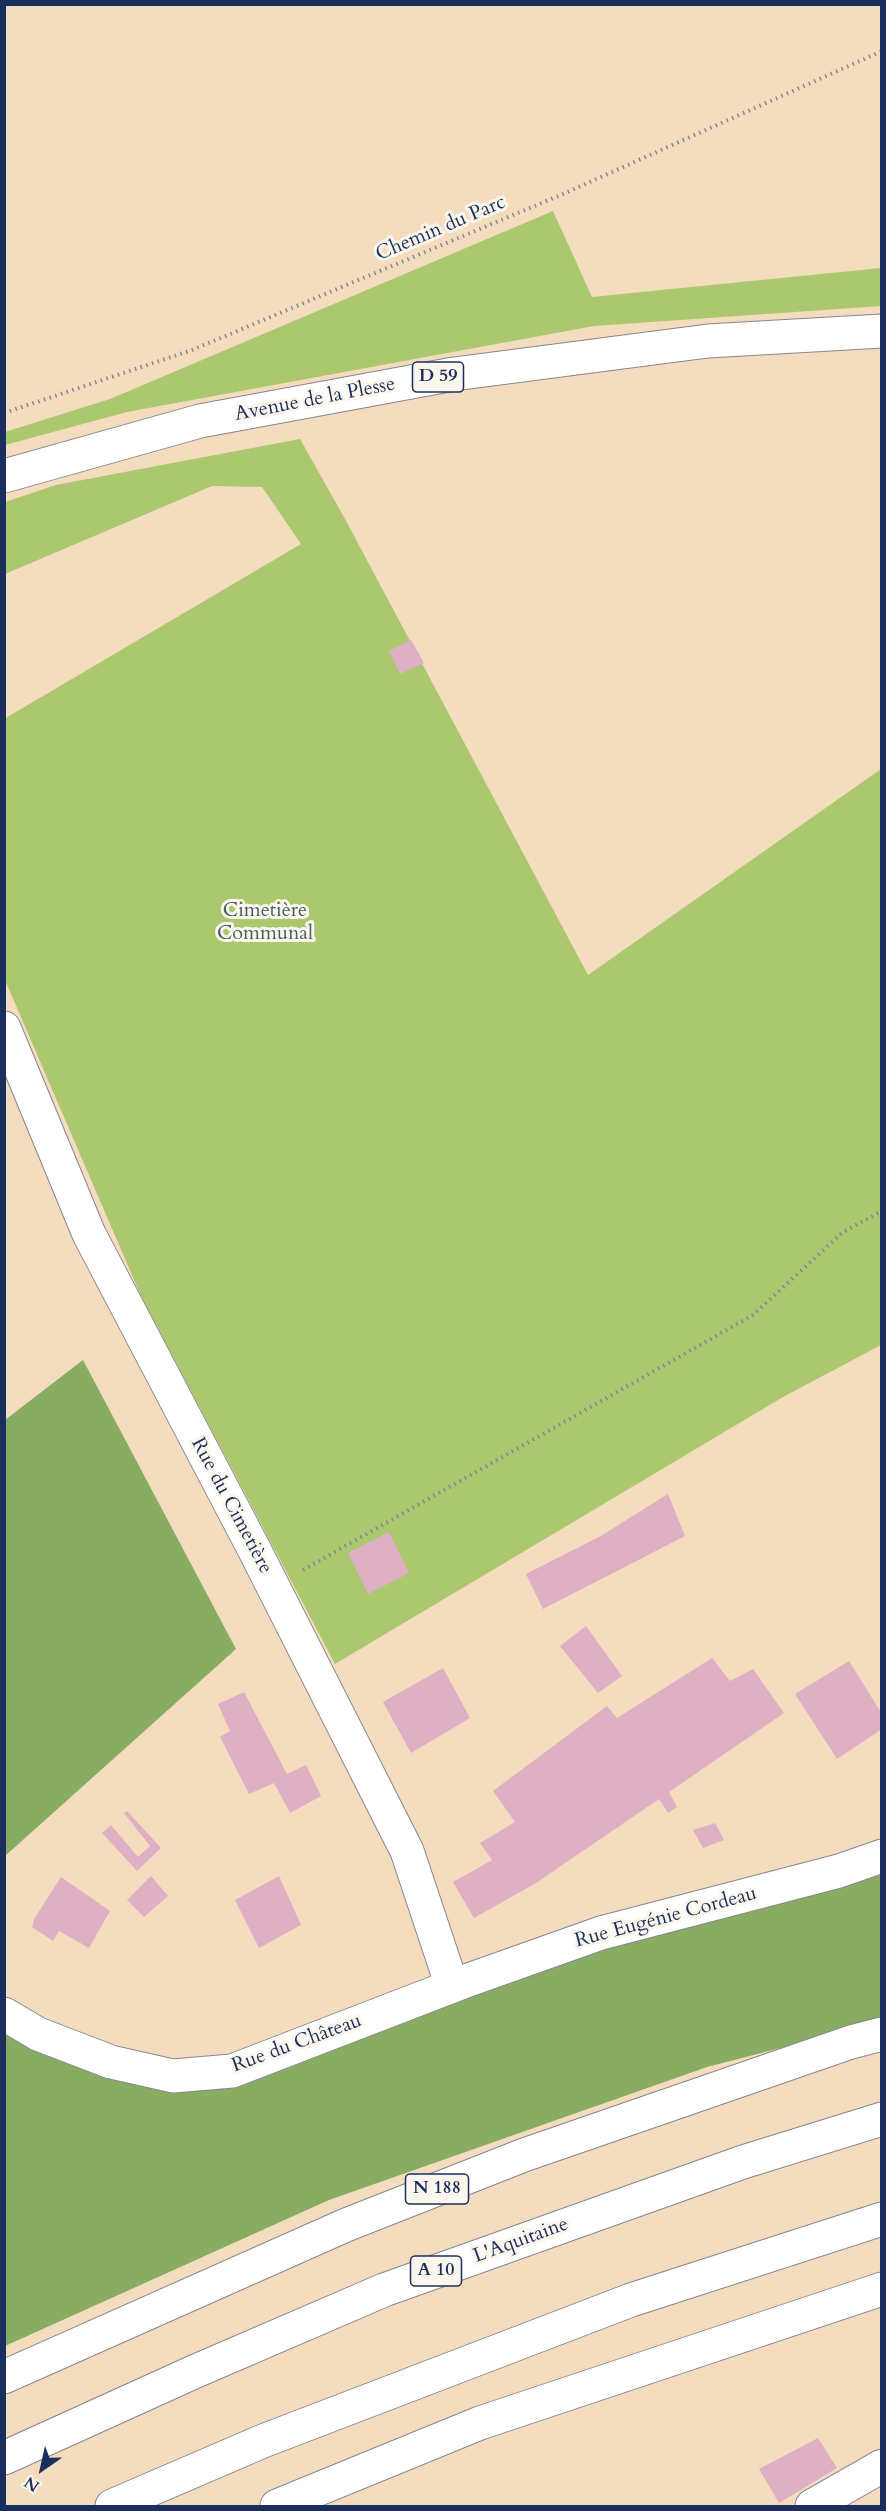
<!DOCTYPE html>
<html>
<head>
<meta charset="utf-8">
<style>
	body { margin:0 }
	#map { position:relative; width:886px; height:2511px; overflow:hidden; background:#f4dcbe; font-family:Cardo,serif }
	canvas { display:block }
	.frame { position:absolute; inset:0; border:6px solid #1b2f5e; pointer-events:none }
	.north { position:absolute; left:12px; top:2439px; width:60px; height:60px; -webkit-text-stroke:4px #fbf7ec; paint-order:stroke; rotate:214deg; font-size:16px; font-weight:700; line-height:24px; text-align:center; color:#1b2f5e }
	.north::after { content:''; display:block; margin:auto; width:21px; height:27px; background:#1b2f5e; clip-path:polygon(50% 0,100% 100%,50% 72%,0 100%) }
</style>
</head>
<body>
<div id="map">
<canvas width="886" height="2511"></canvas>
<div class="frame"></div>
<div class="north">N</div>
</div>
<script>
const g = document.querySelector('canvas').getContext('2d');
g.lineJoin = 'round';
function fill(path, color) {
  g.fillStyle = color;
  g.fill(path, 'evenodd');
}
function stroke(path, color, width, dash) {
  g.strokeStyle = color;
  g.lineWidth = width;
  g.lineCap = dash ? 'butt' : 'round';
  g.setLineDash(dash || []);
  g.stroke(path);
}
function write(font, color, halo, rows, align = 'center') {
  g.font = font + ' Cardo,serif';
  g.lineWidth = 6;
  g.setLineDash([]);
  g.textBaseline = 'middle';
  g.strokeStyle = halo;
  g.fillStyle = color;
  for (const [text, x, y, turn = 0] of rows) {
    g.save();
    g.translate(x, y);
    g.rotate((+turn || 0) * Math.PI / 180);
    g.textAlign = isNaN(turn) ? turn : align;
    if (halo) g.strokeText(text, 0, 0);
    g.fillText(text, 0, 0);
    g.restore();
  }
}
fill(new Path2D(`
	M553,211L592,297L881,268V306L594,326L127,412L5,445V432L110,399Z
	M300,439L345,519L588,975L881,769V1345L783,1397L335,1664L141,1296L5,980L4,719L301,544L262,487L212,486L5,574V502L56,485Z`), '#abc86f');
fill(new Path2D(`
	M83,1360L236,1649L5,1856V1420Z
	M881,1856V2022L707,2067L329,2200L5,2346L4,2014L173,2076Z`), '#88ac62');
fill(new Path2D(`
	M411,640L424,663L400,674L389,651Z
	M668,1494L685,1536L543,1609L526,1574L599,1537Z
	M389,1532L409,1573L368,1594L348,1553Z
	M586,1626L622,1676L598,1693L560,1646Z
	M712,1658L730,1681L753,1669L784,1713L669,1792L677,1807L668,1813L659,1799L536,1883L474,1918L453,1882L492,1860L480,1843L515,1822L493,1791L607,1706L617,1718Z
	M849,1661L882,1714V1729L837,1759L795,1694Z
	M443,1668L470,1718L411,1753L383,1702Z
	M244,1692L287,1774L306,1765L321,1796L290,1813L274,1783L249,1794L220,1737L230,1731L218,1704Z
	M127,1811L161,1848L137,1871L102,1833L111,1825L138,1857L150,1846L124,1813Z
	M715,1823L724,1840L703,1848L693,1830Z
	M151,1876L168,1896L144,1917L127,1900Z
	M279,1876L301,1925L259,1948L235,1900Z
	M61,1877L110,1911L89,1948L59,1931L53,1941L32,1927L34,1919Z
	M818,2438L837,2468L779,2503L759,2469Z`), '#dfafc3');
const minor = new Path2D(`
	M4,1028L89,1234L254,1549L407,1851L452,1986
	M4,2014L38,2034L111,2062L173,2076L232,2071L463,1982L601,1933L839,1871L882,1856
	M812,2506L882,2466`);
const major = new Path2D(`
	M4,476L200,421L454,374L708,341L882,331`);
const highway = new Path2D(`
	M4,2377L346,2225L524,2155L851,2042L882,2034
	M4,2458L196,2371L384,2290L743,2162L882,2119
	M112,2506L263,2441L631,2300L882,2219
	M277,2506L480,2423L882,2289`);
stroke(minor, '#88868e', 35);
stroke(major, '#88868e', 35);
stroke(highway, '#88868e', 35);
stroke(new Path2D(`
	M4,413L192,350L563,194L882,51
	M303,1570L753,1315L843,1232L882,1211`), '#88868e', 4, [1.5, 4.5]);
stroke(minor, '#fff', 33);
stroke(major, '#fff', 33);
stroke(highway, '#fff', 33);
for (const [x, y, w] of [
	[438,377,51],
	[437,2189,63],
	[436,2271,51]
]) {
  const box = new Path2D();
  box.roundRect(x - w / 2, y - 15, w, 30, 4.5);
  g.fillStyle = '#fbf7ec';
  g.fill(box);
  stroke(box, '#1b2f5e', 1.5);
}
write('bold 18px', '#1b2f5e', null, [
	["D 59",438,377],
	["N 188",437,2189],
	["A 10",436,2271]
]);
write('20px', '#1b2f5e', '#fbf7ec', [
	["Chemin du Parc",441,229,-23],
	["Avenue de la Plesse",315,400,-11],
	["Rue du Cimetière",231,1506,62],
	["Rue Eugénie Cordeau",666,1918,-15],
	["Rue du Château",297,2044,-20],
	["L'Aquitaine",521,2241,-20]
]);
write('20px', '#465d63', '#fbf7ec', [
	["Cimetière",265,911],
	["Communal",265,934]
]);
</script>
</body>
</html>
